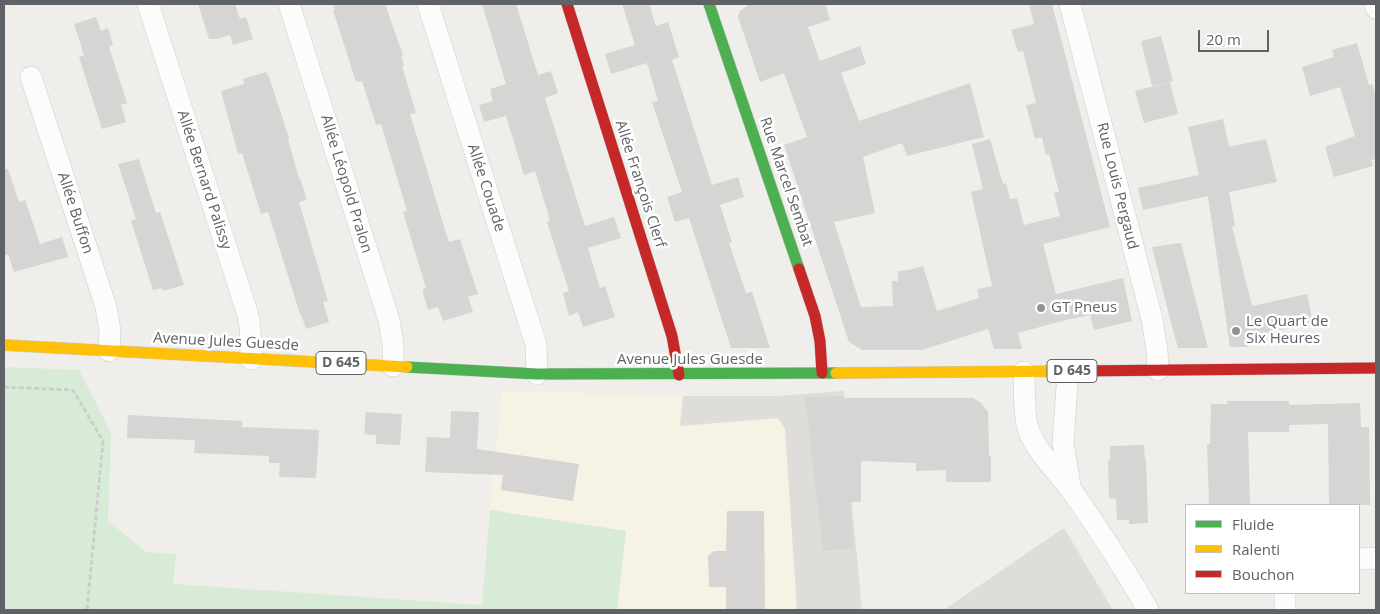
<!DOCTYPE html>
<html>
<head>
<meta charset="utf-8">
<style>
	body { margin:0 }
	#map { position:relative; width:1380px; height:614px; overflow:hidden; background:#efeeea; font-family:"Open Sans",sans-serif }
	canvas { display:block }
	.frame { position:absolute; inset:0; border:5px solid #5f6368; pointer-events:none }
	.legend { position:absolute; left:1185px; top:504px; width:175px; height:90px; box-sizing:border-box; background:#fff; border:1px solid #bfc1c3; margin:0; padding:6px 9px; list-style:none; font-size:15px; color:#5f6368 }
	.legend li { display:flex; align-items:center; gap:10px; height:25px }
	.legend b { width:25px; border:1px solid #bfc1c3 }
	.scale { position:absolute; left:1198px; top:30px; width:71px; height:22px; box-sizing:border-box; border:2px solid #5f6368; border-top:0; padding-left:6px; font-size:15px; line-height:18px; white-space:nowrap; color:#5f6368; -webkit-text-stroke:4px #fff; paint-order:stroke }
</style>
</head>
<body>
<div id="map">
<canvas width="1380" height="614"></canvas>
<div class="frame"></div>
<ul class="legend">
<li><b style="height:6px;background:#4caf50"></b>Fluide</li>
<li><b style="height:6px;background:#ffc107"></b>Ralenti</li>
<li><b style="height:6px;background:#c62828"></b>Bouchon</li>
</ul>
<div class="scale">20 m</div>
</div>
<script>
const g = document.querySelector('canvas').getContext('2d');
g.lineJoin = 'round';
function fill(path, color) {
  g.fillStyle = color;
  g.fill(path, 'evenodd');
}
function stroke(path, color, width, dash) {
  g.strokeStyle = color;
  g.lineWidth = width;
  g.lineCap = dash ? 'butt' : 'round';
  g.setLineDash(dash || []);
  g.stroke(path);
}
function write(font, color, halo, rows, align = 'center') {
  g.font = font + ' "Open Sans",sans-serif';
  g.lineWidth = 5;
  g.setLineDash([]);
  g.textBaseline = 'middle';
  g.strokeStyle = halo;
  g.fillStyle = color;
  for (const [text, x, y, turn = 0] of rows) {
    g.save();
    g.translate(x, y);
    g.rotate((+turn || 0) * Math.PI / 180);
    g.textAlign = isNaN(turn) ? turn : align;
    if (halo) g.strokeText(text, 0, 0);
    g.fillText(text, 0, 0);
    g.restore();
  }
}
fill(new Path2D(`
	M502,391L683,396L680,426L778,418L785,429L797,610H617L626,531L490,510Z`), '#f7f3e4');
fill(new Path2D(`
	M844,391L848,461L862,610H797L785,429L778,418L680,426L683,396H776Z
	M1064,528L1113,610H944L961,598Z`), '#dfddda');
fill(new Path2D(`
	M4,367L79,370L111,433L108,521L146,552L176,554L173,584L482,605L490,510L626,531L617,610H4Z`), '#d8ebd6');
fill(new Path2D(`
	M198,4H235L240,19L246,17L253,39L233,45L230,35L217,39H209Z
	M333,4H385L403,55L401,56L404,65L402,66L416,113L410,114L443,223L449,242L460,239L478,294L468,297L473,312L443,321L438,307L428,310L423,293V289L426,288L403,212L407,211L381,124L376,125L362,81L356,82L333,10H335Z
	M482,4H516L538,75L551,71L558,93L545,98L585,226L614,217L621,238L588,248L600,288L605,286L615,317L583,327L578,312L569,316L563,293L569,291L547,222L550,220L535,171L524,175L506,116L484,122L479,105L493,101L490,89L506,84Z
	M622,4H649L656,26L668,22L679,57L672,60L712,185L738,177L744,197L720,205L732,242L729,243L746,293L752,292L770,348H731L689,218L675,222L667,197L682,192L652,102L658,101L647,63L611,74L605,54L635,45Z
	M750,4H825L830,20L808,27L820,61L860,46L866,64L841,73L859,121L970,83L984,137L907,156L902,143L863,157L875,213L834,222L861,307L893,306L892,281H898V271L909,270L923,266L937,311L979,298L977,289L992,286L971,192L983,189L972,144L990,139L1003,184L1006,183L1010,199L1017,198L1024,225L1060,216L1054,193L1059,192L1049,154L1046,155L1042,137L1035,139L1026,105L1036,103L1023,51L1018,52L1011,30L1034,24L1029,4H1052L1110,227L1043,244L1056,294L1123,278L1132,321L1094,330L1090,315L1062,321L1018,333L1022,349H994L988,329L922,350H862L849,342L784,145L807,137L784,73L760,82L738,17L740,11Z
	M96,17L101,31L108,28L113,45L109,47L127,103L121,105L126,122L102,129L79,57L84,55L74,24Z
	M1161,36L1173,81L1152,86L1141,41Z
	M1357,43L1369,85L1372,84L1376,97V159L1371,160L1373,166L1334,177L1325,147L1355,136L1340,87L1310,96L1302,67L1334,57L1332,50Z
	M266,72L269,77L289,138L288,139L299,179L300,178L307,200L299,202L328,301L323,302L329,322L306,329L301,314H300L268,212L261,214L242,153L238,154L221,91L244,84L243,79Z
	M1170,82L1178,114L1144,123L1135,91Z
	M1223,119L1229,147L1266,139L1277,182L1229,192L1235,226H1232L1252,306L1307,294L1313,323L1247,338L1249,347H1230L1208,196L1143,210L1138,188L1199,175L1188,127Z
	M139,159L156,213L160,212L184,285L163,291L162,288L153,290L131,221L136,219L118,164Z
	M4,169H8L19,202L25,200L40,244L62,237L68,257L14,272L8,254L4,256Z
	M1181,243L1208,348H1178L1170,319L1152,247Z
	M843,396V398H973L980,402L988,412L989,456H991V482H946V470L916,471V463L861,461V502H850L854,548L823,551L805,397Z
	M1227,401H1289V405L1360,403L1361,427H1369L1370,505H1329L1328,424L1289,425V432H1248L1250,505H1209L1207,444H1210L1211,404H1227Z
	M451,411L479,412L477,449L579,464L573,501L501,490L503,475L425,472L427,437L450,438Z
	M366,412L402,414L400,445L376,444V435L364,434Z
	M128,415L242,421V427L319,430L316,478L279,477L280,463H269V456L194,453L195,440L127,438Z
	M1144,445L1145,459H1146L1148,523L1129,524V520H1117L1116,499L1109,498L1108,461L1110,460V446Z
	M727,511H764L765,610H726V587H709L708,556L714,551H726Z`), '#d6d5d3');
const street = new Path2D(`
	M148,4L247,312L250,326L251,359
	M289,4L389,320L393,344V366
	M428,4L532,332L536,344L537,374
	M1070,4L1152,319L1157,351L1158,370
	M1375,4L1376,8
	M31,77L106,307L110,331L109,351
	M1068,371L1063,443L1070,486
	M1024,372C1025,390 1023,411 1028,429C1037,453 1057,471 1072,491C1099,530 1125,569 1148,610
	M1359,559L1376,558
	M1285,593V610`);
const fast = new Path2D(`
	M709,4L799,269
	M407,367L537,374L836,373`);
const slow = new Path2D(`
	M4,345L407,367
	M836,373L1076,371`);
const jam = new Path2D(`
	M567,4L672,336L679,375
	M799,269L815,316L820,341L822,373
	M1076,371L1376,368`);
stroke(street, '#cbcccc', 22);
stroke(fast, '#cacacb', 12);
stroke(slow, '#cacacb', 12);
stroke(jam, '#cacacb', 12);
stroke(new Path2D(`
	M4,387L73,390L103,441L87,610`), '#cacfcc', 3, [5, 2.5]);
stroke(street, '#fdfcfc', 21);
stroke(fast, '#4caf50', 11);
stroke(slow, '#ffc107', 11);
stroke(jam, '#c62828', 11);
stroke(new Path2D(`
	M4,10L10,4`), '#e4e4e4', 4, [1, 6]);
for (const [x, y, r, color] of [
	[1041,308,5,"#919496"],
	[1236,331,5,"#919496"]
]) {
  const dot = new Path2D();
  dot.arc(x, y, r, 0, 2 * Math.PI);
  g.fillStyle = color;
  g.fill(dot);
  stroke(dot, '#fff', 2);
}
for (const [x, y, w] of [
	[341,363,50],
	[1072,371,50]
]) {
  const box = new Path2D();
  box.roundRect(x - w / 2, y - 11.5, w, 23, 4);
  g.fillStyle = '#fff';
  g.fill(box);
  stroke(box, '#5f6368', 1);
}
write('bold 14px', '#5f6368', null, [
	["D 645",341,363],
	["D 645",1072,371]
]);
write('15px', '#5f6368', '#fff', [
	["Allée Bernard Palissy",204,180,72],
	["Rue Marcel Sembat",786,182,71],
	["Allée Léopold Pralon",346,184,73],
	["Allée François Clerf",640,184,72],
	["Rue Louis Pergaud",1117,186,76],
	["Allée Couade",486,188,72],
	["Allée Buffon",75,213,72],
	["Avenue Jules Guesde",226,342,3],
	["Avenue Jules Guesde",690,360]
]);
write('15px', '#5f6368', '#fff', [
	["GT Pneus",1051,308],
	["Le Quart de",1246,322],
	["Six Heures",1246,339]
], 'left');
</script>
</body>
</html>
